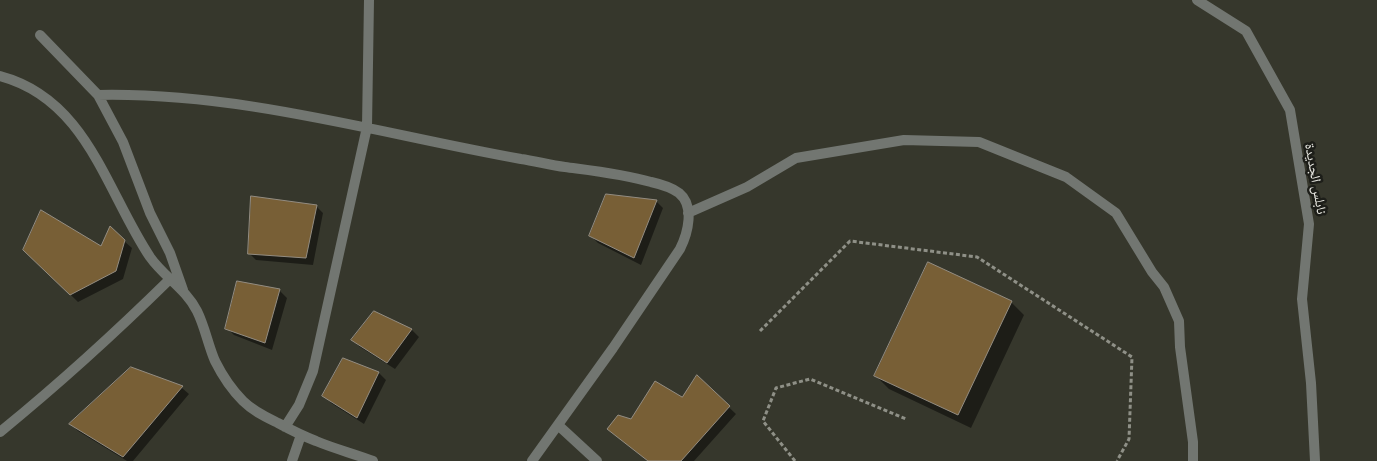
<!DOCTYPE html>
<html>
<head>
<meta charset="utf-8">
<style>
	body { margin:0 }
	canvas { display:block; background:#36372c }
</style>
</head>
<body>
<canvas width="1377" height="461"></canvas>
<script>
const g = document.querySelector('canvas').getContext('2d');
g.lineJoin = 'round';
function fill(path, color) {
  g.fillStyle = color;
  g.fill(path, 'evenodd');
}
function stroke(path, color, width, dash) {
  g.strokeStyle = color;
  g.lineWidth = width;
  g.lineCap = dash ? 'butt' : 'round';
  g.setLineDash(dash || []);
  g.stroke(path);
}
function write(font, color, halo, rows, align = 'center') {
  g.font = font + ' "Space Grotesk","Noto Naskh Arabic",sans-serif';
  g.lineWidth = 5;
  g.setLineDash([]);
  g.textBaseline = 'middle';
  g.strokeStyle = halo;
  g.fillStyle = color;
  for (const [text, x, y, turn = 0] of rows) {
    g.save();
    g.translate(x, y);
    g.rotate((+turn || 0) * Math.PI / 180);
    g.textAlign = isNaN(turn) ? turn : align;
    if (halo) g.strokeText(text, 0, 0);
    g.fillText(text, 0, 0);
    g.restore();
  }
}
fill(new Path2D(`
	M656,201L663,208L641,265L598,243L591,236Z
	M316,206L323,213L313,265L256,260L249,253Z
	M124,241L132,248L123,279L78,302L25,250L102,248Z
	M238,282L280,291L287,298L272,350L234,335L227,328Z
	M1011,302L1024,315L971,428L889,389L876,376Z
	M374,312L412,330L419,337L395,369L360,347L353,340Z
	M344,360L379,373L386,380L364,424L331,403L324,395Z
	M131,369L182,388L189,394L133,461H127L78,431L71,424Z
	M697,377L736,414L694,461H648L632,421L683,399Z`), '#0007');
const building = new Path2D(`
	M606,194L657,200L634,258L589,236Z
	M251,196L317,205L306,258L248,254Z
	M41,210L101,246L110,226L125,240L116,271L70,295L23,250Z
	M928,262L1012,301L958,415L874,376Z
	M237,281L280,289L265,343L225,329Z
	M374,311L412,329L387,363L351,340Z
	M343,358L379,372L357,418L322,396Z
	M131,367L183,386L123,457L69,424Z
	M697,375L730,406L681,461H648L607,429L618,415L631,419L655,381L682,397Z`);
fill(building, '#785f36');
stroke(building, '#938c81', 1);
stroke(new Path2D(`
	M760,331L850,241L977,257L1132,357L1129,439L1117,461
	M795,461L763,421L776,388L810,379L906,419`), '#8f9087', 3, [4, 2.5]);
stroke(new Path2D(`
	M1197,0L1246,31L1290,110L1309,224L1302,299L1311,383L1315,461
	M40,35L98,95L123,142L150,213L170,253L183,290
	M0,76C87,99 106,191 150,257C164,277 186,289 197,311C205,327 208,345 215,361C222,375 232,390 243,401C253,411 266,417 278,423C291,430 303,436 316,441C335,449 355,454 373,461
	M98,95C241,92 381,134 521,159C535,161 550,165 565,167C595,171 623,174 651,182C660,184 671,187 679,193C695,206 688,233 680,249L613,348L532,461
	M688,213L747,187L796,158L904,140L979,142L1066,177L1116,213L1152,272L1164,287L1179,321L1180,347L1193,442V461
	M558,425L597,461
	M285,427L299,405L313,371L367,127L369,0
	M0,432C59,384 115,333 170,279
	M292,461L301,435`), '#727671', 10);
write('14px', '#ebebe4', '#1d1e19', [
	["نابلس الجديدة",1315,179,80]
]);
</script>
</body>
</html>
